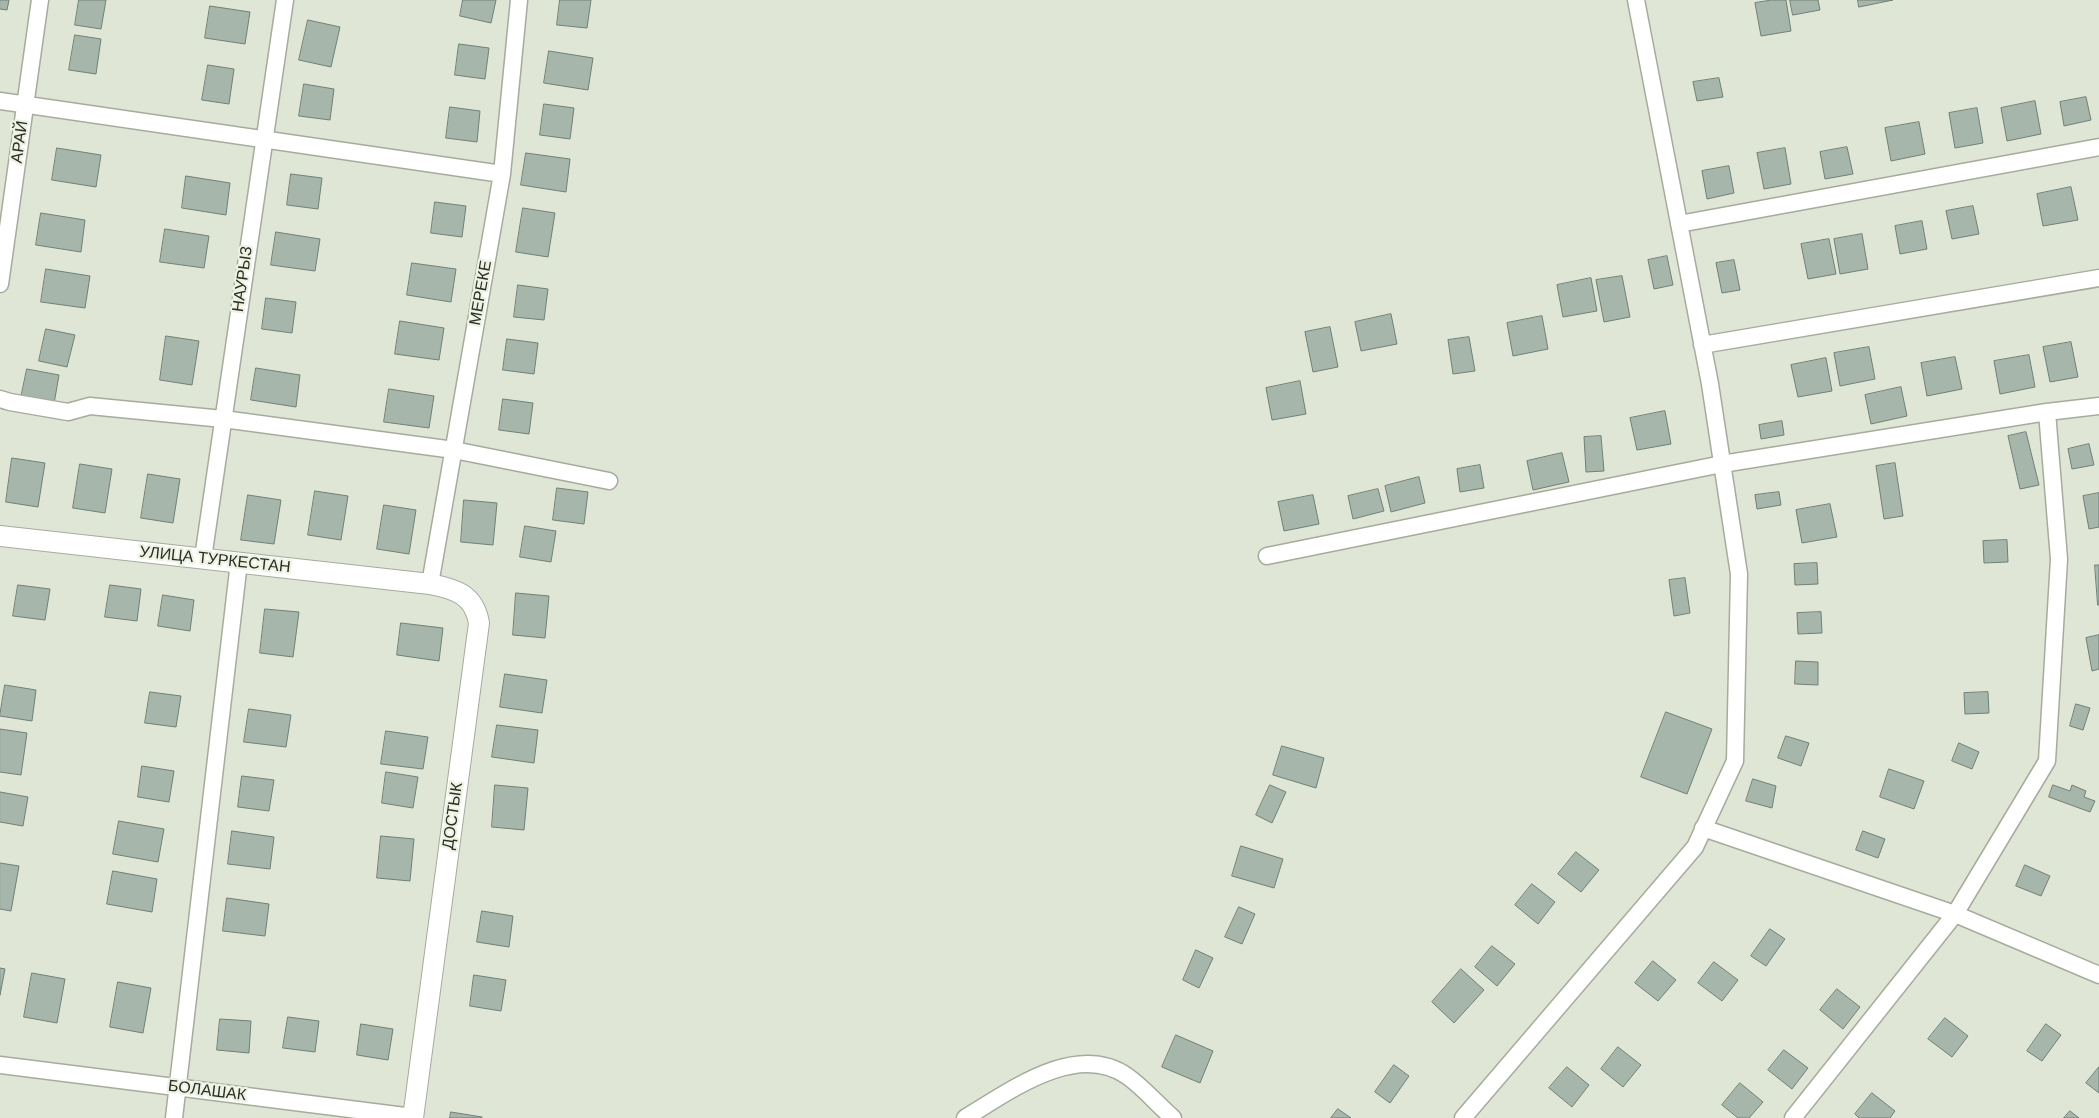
<!DOCTYPE html>
<html>
<head>
<meta charset="utf-8">
<style>
	body { margin:0 }
	canvas { display:block; background:#dfe6d5 }
</style>
</head>
<body>
<canvas width="2099" height="1118"></canvas>
<script>
const g = document.querySelector('canvas').getContext('2d');
g.lineJoin = 'round';
function fill(path, color) {
  g.fillStyle = color;
  g.fill(path, 'evenodd');
}
function stroke(path, color, width, dash) {
  g.strokeStyle = color;
  g.lineWidth = width;
  g.lineCap = dash ? 'butt' : 'round';
  g.setLineDash(dash || []);
  g.stroke(path);
}
function write(font, color, halo, rows, align = 'center') {
  g.font = font + ' Arial,sans-serif';
  g.lineWidth = 4.5;
  g.setLineDash([]);
  g.textBaseline = 'middle';
  g.strokeStyle = halo;
  g.fillStyle = color;
  for (const [text, x, y, turn = 0] of rows) {
    g.save();
    g.translate(x, y);
    g.rotate((+turn || 0) * Math.PI / 180);
    g.textAlign = isNaN(turn) ? turn : align;
    if (halo) g.strokeText(text, 0, 0);
    g.fillText(text, 0, 0);
    g.restore();
  }
}
const building = new Path2D(`
	M0,0H9L7,10L0,9Z
	M79,0H106L101,29L75,25Z
	M463,0H496L491,23L460,16Z
	M560,0H591L587,28L557,25Z
	M1772,0H1786L1791,31L1761,36L1755,3Z
	M1790,0H1818L1820,10L1793,15Z
	M1858,0H1893L1859,7Z
	M210,6L250,12L245,44L205,38Z
	M308,20L340,27L331,67L299,60Z
	M75,35L101,39L96,74L69,70Z
	M459,44L489,48L485,79L455,75Z
	M549,51L593,58L588,90L544,83Z
	M208,65L234,69L229,104L202,100Z
	M1719,78L1723,97L1697,101L1693,82Z
	M304,84L334,89L330,120L299,116Z
	M2086,97L2091,120L2064,126L2060,102Z
	M2035,101L2041,134L2007,141L2001,108Z
	M544,104L574,108L570,139L540,135Z
	M450,107L480,111L477,142L446,138Z
	M1977,108L1983,143L1955,148L1949,113Z
	M1919,122L1925,154L1891,161L1885,128Z
	M1847,147L1853,174L1825,179L1820,152Z
	M57,148L101,155L96,187L52,180Z
	M1785,148L1791,184L1764,189L1757,153Z
	M526,153L570,159L566,192L521,185Z
	M1729,166L1734,193L1707,199L1702,171Z
	M291,174L322,178L318,209L287,205Z
	M186,176L230,183L226,215L182,208Z
	M2071,187L2078,220L2043,226L2037,194Z
	M435,202L466,206L462,237L431,233Z
	M1973,206L1979,234L1952,239L1946,211Z
	M523,208L555,213L548,257L516,252Z
	M41,213L85,220L81,252L36,245Z
	M1922,221L1927,249L1900,254L1895,226Z
	M165,229L209,236L204,268L160,262Z
	M276,232L320,239L315,271L271,265Z
	M1862,234L1868,269L1840,274L1834,239Z
	M1829,239L1836,274L1808,279L1801,244Z
	M1667,256L1673,285L1654,289L1648,260Z
	M1734,260L1740,290L1722,293L1716,263Z
	M412,263L456,269L451,302L407,295Z
	M46,269L90,276L85,308L41,302Z
	M1622,276L1630,317L1604,322L1596,280Z
	M1591,278L1597,311L1563,317L1557,285Z
	M518,285L548,289L544,320L514,317Z
	M266,298L296,302L292,333L262,329Z
	M1391,314L1397,344L1361,351L1355,322Z
	M1542,316L1548,349L1513,356L1507,323Z
	M400,321L444,328L439,360L395,354Z
	M1330,327L1338,367L1313,372L1305,332Z
	M46,329L75,335L67,367L39,361Z
	M166,336L199,341L192,385L160,380Z
	M1469,337L1475,371L1453,374L1448,340Z
	M507,339L538,343L534,374L503,370Z
	M2071,342L2078,377L2050,382L2043,347Z
	M1869,347L1875,379L1840,386L1834,353Z
	M2029,355L2035,387L2000,394L1994,361Z
	M1955,357L1962,389L1927,396L1921,363Z
	M1826,358L1832,391L1798,397L1791,365Z
	M256,368L300,375L296,407L251,400Z
	M27,369L59,375L54,404L21,398Z
	M1300,381L1306,414L1272,420L1266,388Z
	M1901,387L1907,416L1871,424L1865,395Z
	M389,389L434,396L429,428L384,422Z
	M503,399L533,403L529,434L499,430Z
	M1665,411L1671,444L1637,450L1630,418Z
	M1782,421L1784,435L1761,439L1759,425Z
	M2026,432L2039,485L2020,489L2008,436Z
	M1601,436L1604,471L1586,472L1584,437Z
	M2089,444L2094,465L2072,469L2068,449Z
	M1562,453L1569,482L1533,490L1527,461Z
	M12,458L45,463L38,507L6,502Z
	M1895,463L1903,516L1884,519L1876,466Z
	M80,464L112,469L105,513L73,508Z
	M1480,465L1484,488L1460,492L1457,469Z
	M148,474L180,479L173,523L141,518Z
	M1419,477L1425,503L1391,512L1385,486Z
	M557,488L588,492L584,524L553,520Z
	M1378,489L1384,511L1353,519L1348,496Z
	M315,491L348,496L341,540L308,535Z
	M1779,492L1781,505L1757,509L1755,495Z
	M2099,493V527L2089,529L2083,496Z
	M248,495L281,500L274,544L241,540Z
	M1313,495L1319,524L1284,531L1278,502Z
	M464,500L497,503L493,545L461,542Z
	M1830,504L1837,537L1802,543L1796,510Z
	M384,505L416,510L409,554L377,549Z
	M525,526L556,531L551,562L520,557Z
	M2007,540L2008,562L1984,563L1983,541Z
	M1817,563L1818,584L1795,585L1794,564Z
	M2095,565H2099V605H2098Z
	M1685,578L1690,613L1674,616L1669,580Z
	M18,585L50,589L45,620L13,616Z
	M110,585L141,589L137,621L105,617Z
	M516,593L549,596L545,638L513,635Z
	M163,595L194,600L190,631L158,626Z
	M265,609L299,612L293,657L260,653Z
	M1821,612L1822,633L1798,634L1797,613Z
	M401,623L443,628L439,661L397,655Z
	M2099,635V669L2092,671L2086,638Z
	M1796,661L1818,662V685L1795,684Z
	M505,674L547,680L542,713L500,707Z
	M5,685L36,690L32,721L0,716Z
	M150,692L181,696L176,727L145,723Z
	M1988,692L1989,713L1965,714L1964,693Z
	M2076,704L2090,708L2083,730L2070,726Z
	M249,709L291,715L286,747L244,742Z
	M1666,712L1712,729L1687,794L1641,777Z
	M497,725L538,730L534,763L492,757Z
	M0,729L27,733L21,775L0,772Z
	M386,731L428,737L423,769L381,764Z
	M1786,736L1809,743L1801,766L1778,758Z
	M1959,743L1979,752L1972,769L1952,761Z
	M1282,746L1324,758L1316,788L1273,775Z
	M142,766L174,771L169,802L138,797Z
	M1889,769L1924,781L1914,809L1880,797Z
	M386,772L418,777L413,808L382,803Z
	M242,776L274,780L269,811L238,807Z
	M1753,779L1776,786L1772,808L1746,801Z
	M495,785L528,788L524,830L492,827Z
	M1270,785L1286,792L1272,823L1256,815Z
	M2053,785L2070,791L2072,785L2086,791L2084,797L2095,801L2090,812L2049,797Z
	M0,792L28,797L23,826L0,822Z
	M119,821L164,829L158,862L113,854Z
	M232,831L274,837L270,869L228,864Z
	M1863,831L1885,839L1878,858L1856,850Z
	M381,836L414,839L410,881L377,878Z
	M1241,846L1283,859L1274,888L1232,876Z
	M1576,852L1599,870L1581,892L1558,874Z
	M0,863L19,866L11,911L0,909Z
	M2025,865L2050,876L2041,896L2016,886Z
	M113,871L157,879L152,912L107,904Z
	M1532,884L1555,902L1538,924L1515,905Z
	M227,898L269,904L265,936L223,931Z
	M1239,907L1255,914L1242,944L1225,937Z
	M482,911L513,916L509,947L477,942Z
	M1770,929L1785,939L1766,966L1751,956Z
	M1492,946L1515,964L1497,986L1475,967Z
	M1196,950L1213,958L1199,988L1183,980Z
	M1653,961L1676,980L1658,1001L1635,983Z
	M1714,962L1738,980L1722,1001L1698,983Z
	M0,968L5,969L0,995Z
	M1461,969L1484,990L1454,1023L1432,1002Z
	M32,973L65,979L57,1023L24,1017Z
	M474,975L506,980L501,1011L470,1006Z
	M118,982L151,988L143,1033L110,1027Z
	M1837,989L1860,1007L1843,1029L1820,1010Z
	M288,1017L319,1021L315,1052L283,1048Z
	M1945,1018L1968,1036L1952,1057L1928,1039Z
	M220,1019L251,1021L249,1053L217,1050Z
	M361,1024L393,1029L388,1060L357,1055Z
	M2046,1024L2061,1035L2042,1061L2027,1051Z
	M1176,1035L1213,1051L1200,1083L1162,1067Z
	M1618,1047L1641,1065L1623,1087L1601,1069Z
	M1784,1050L1808,1068L1792,1089L1768,1070Z
	M1394,1065L1409,1076L1390,1103L1375,1092Z
	M1567,1067L1589,1085L1572,1107L1549,1088Z
	M2099,1067V1093L2086,1083Z
	M1740,1083L1763,1102L1749,1118H1738L1722,1105Z
	M1872,1093L1895,1111L1890,1118H1859L1855,1114Z
	M1338,1109L1351,1118H1331Z
	M2070,1111L2079,1118H2064Z
	M451,1112L482,1117V1118H450Z`);
fill(building, '#a6b6ab');
stroke(building, '#718076', 1);
const minor = new Path2D(`
	M0,101L502,174
	M1679,224L2099,147
	M0,284L40,0
	M1702,345L2099,278
	M0,399L10,402L68,412L90,406L223,419L454,450L609,481
	M1267,556L1722,464L2047,412L2099,406
	M203,558L285,0
	M430,584L502,174L519,0
	M1703,828L1955,914L2047,761L2059,559L2047,412
	M0,1065L413,1117
	M174,1118L239,562
	M965,1118C1010,1091 1076,1041 1127,1076C1144,1088 1158,1105 1173,1118
	M1463,1118L1695,847L1735,761L1739,574L1710,384L1636,0
	M1793,1118L1955,914L2099,975`);
const tertiary = new Path2D(`
	M0,536L430,584C455,589 474,594 479,623L413,1118`);
stroke(minor, '#a6ac9c', 19);
stroke(tertiary, '#a6ac9c', 22);
stroke(minor, '#fff', 16);
stroke(tertiary, '#fff', 20);
write('16px', '#2c2e27', '#edf3e2', [
	["АРАЙ",20,142,-82],
	["НАУРЫЗ",243,279,-82],
	["МЕРЕКЕ",481,293,-80],
	["УЛИЦА ТУРКЕСТАН",215,560,6],
	["ДОСТЫК",453,816,-82],
	["БОЛАШАК",207,1091,7]
]);
</script>
</body>
</html>
